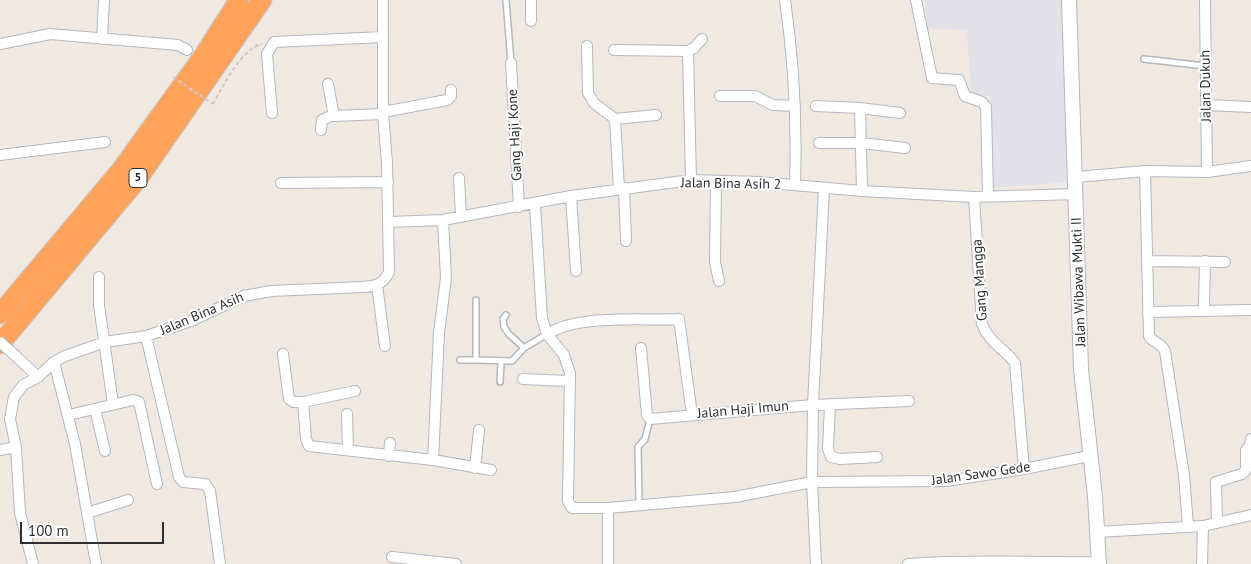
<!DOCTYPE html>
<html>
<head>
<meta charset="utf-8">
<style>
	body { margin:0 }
	#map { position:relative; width:1251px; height:564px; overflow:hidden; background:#efe9e1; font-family:"PT Sans",sans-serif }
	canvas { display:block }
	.scale { position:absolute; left:20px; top:522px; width:144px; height:22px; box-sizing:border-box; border:2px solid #2e2e2e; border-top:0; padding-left:6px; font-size:15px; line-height:18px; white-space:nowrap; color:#2e2e2e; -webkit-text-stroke:4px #fff; paint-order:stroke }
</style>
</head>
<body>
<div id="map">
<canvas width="1251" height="564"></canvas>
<div class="scale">100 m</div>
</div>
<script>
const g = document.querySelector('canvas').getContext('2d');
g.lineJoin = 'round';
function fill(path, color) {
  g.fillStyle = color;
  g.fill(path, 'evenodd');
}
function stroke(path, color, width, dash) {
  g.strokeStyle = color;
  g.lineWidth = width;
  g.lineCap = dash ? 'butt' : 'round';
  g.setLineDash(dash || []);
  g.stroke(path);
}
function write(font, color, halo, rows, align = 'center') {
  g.font = font + ' "PT Sans",sans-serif';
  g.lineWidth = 4;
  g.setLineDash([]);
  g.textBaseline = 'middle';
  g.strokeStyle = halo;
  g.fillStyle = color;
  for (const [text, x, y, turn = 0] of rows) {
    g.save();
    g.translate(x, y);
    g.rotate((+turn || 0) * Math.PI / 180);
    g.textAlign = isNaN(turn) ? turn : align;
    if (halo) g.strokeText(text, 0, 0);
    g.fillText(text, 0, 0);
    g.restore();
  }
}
fill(new Path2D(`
	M925,0H1062L1069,182L993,188L990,96L971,93L967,30L927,29Z`), '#e3e1e8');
const service = new Path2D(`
	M506,0L511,63
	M1144,59L1205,66
	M476,300V360L512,361L524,348L547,334
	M506,315L503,319L504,327L509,334L524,348
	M460,360H476
	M500,382L501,362
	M639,504L638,447L645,439L650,419`);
const minor = new Path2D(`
	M785,0C794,62 797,123 795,185
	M916,0L932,78L959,80L965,96L982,102L986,107L988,196
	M1205,0L1207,172
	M531,21V0
	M102,39L104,0
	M0,44L50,34L178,45L187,50
	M587,46L588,93L594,103L615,119L619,189
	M614,50L688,51L694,48L702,39
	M688,51L691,180
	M511,63L519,207
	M328,84L334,116L383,114
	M720,96H755L773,105L795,106
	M1206,105L1251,107
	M816,106L860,108L900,113
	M860,108L862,191
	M383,112L447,100L451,96V90
	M272,113L267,54L274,42L383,37
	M615,119L656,115
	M321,130L322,120L333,115
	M819,143H861L905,148
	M0,155L105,142
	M1145,171L1149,336C1153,343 1162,343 1165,351L1184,475L1188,526
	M1076,177L1145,171L1207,172L1251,166
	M459,178L461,217
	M716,181L715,262L719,281
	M281,183L388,182
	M624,188L626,241
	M571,196L576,271
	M974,197L982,324C990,344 1003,347 1015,363L1024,469
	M535,205L542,318L547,334L564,355L570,373L568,501L572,508H608L735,497L812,482L947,481L1024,469L1089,456
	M389,222L443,220L571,196L691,180L759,182L862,191L974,197L1077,194
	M1147,261L1225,262
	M99,277V305L113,404
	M377,285L385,346
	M1204,306L1205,261
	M1148,312L1251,310
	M547,334C579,314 641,321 679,319L692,415
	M146,336L179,477L183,482L205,484L210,491L220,564
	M641,348L647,415L650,419L813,405L909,401
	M283,354L289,399L294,402H303L306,439L309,446L433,460L491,470
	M19,359L38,377
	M54,362L75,444L96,564
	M523,379L568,381
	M303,402L355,391
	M830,405L828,449L831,457L840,459L877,457
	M95,409L105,451
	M73,414L133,400L139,402L157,484
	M347,414L348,449
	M0,450L16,447
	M389,456L390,443
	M433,460L439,333L446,278L443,220
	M475,468L479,430
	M608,508V564
	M87,513L128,500
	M1217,523L1216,482L1242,474L1246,470V450L1250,445L1251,439
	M1097,532L1203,526L1251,515
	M392,557L456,564
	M33,564L20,513L16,447L10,419L14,397L23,385L38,377L54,362L65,356L105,342L146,336L191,321L244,296L271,291L363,287C375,286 383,285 389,272L387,163L383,114V0
	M816,564L812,482L813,405L824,188
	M908,564C971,559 1035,563 1099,562
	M1202,564L1203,526`);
const secondary = new Path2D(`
	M1069,0L1081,369L1095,496L1099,564`);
const motorway = new Path2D(`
	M0,314L121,170L202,58L239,0
	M0,344L137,180L262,0`);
stroke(service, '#b4b7c1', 8);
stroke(minor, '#b4b7c1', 12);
stroke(secondary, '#b4b7c1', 16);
stroke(motorway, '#c9c9c9', 21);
stroke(new Path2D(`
	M213,104C223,86 242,48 262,44`), '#c9c9c9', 2, [4, 2.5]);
stroke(service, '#fff', 5);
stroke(minor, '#fff', 10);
stroke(secondary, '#fff', 14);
stroke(motorway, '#ffa35c', 19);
const minorBridge = new Path2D(`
	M0,342L19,359`);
stroke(minorBridge, '#b4b7c1', 12, []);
stroke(new Path2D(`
	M173,77L213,104`), '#c9c9c9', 2, [4, 2.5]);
stroke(minorBridge, '#fff', 10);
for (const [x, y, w] of [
	[138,178,18]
]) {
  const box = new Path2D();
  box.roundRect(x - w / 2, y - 9.5, w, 19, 4);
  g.fillStyle = '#fff';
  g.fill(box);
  stroke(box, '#2e2e2e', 1);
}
write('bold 12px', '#2e2e2e', null, [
	["5",138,178]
]);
write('14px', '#2e2e2e', '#fff', [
	["Jalan Dukuh",1206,86,-91],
	["Gang Haji Kone",515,135,-93],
	["Jalan Bina Asih 2",731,184,1],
	["Gang Mangga",980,280,-94],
	["Jalan Wibawa Mukti II",1079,282,-92],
	["Jalan Bina Asih",202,314,-23],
	["Jalan Haji Imun",743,410,-5],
	["Jalan Sawo Gede",981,474,-8]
]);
</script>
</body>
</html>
